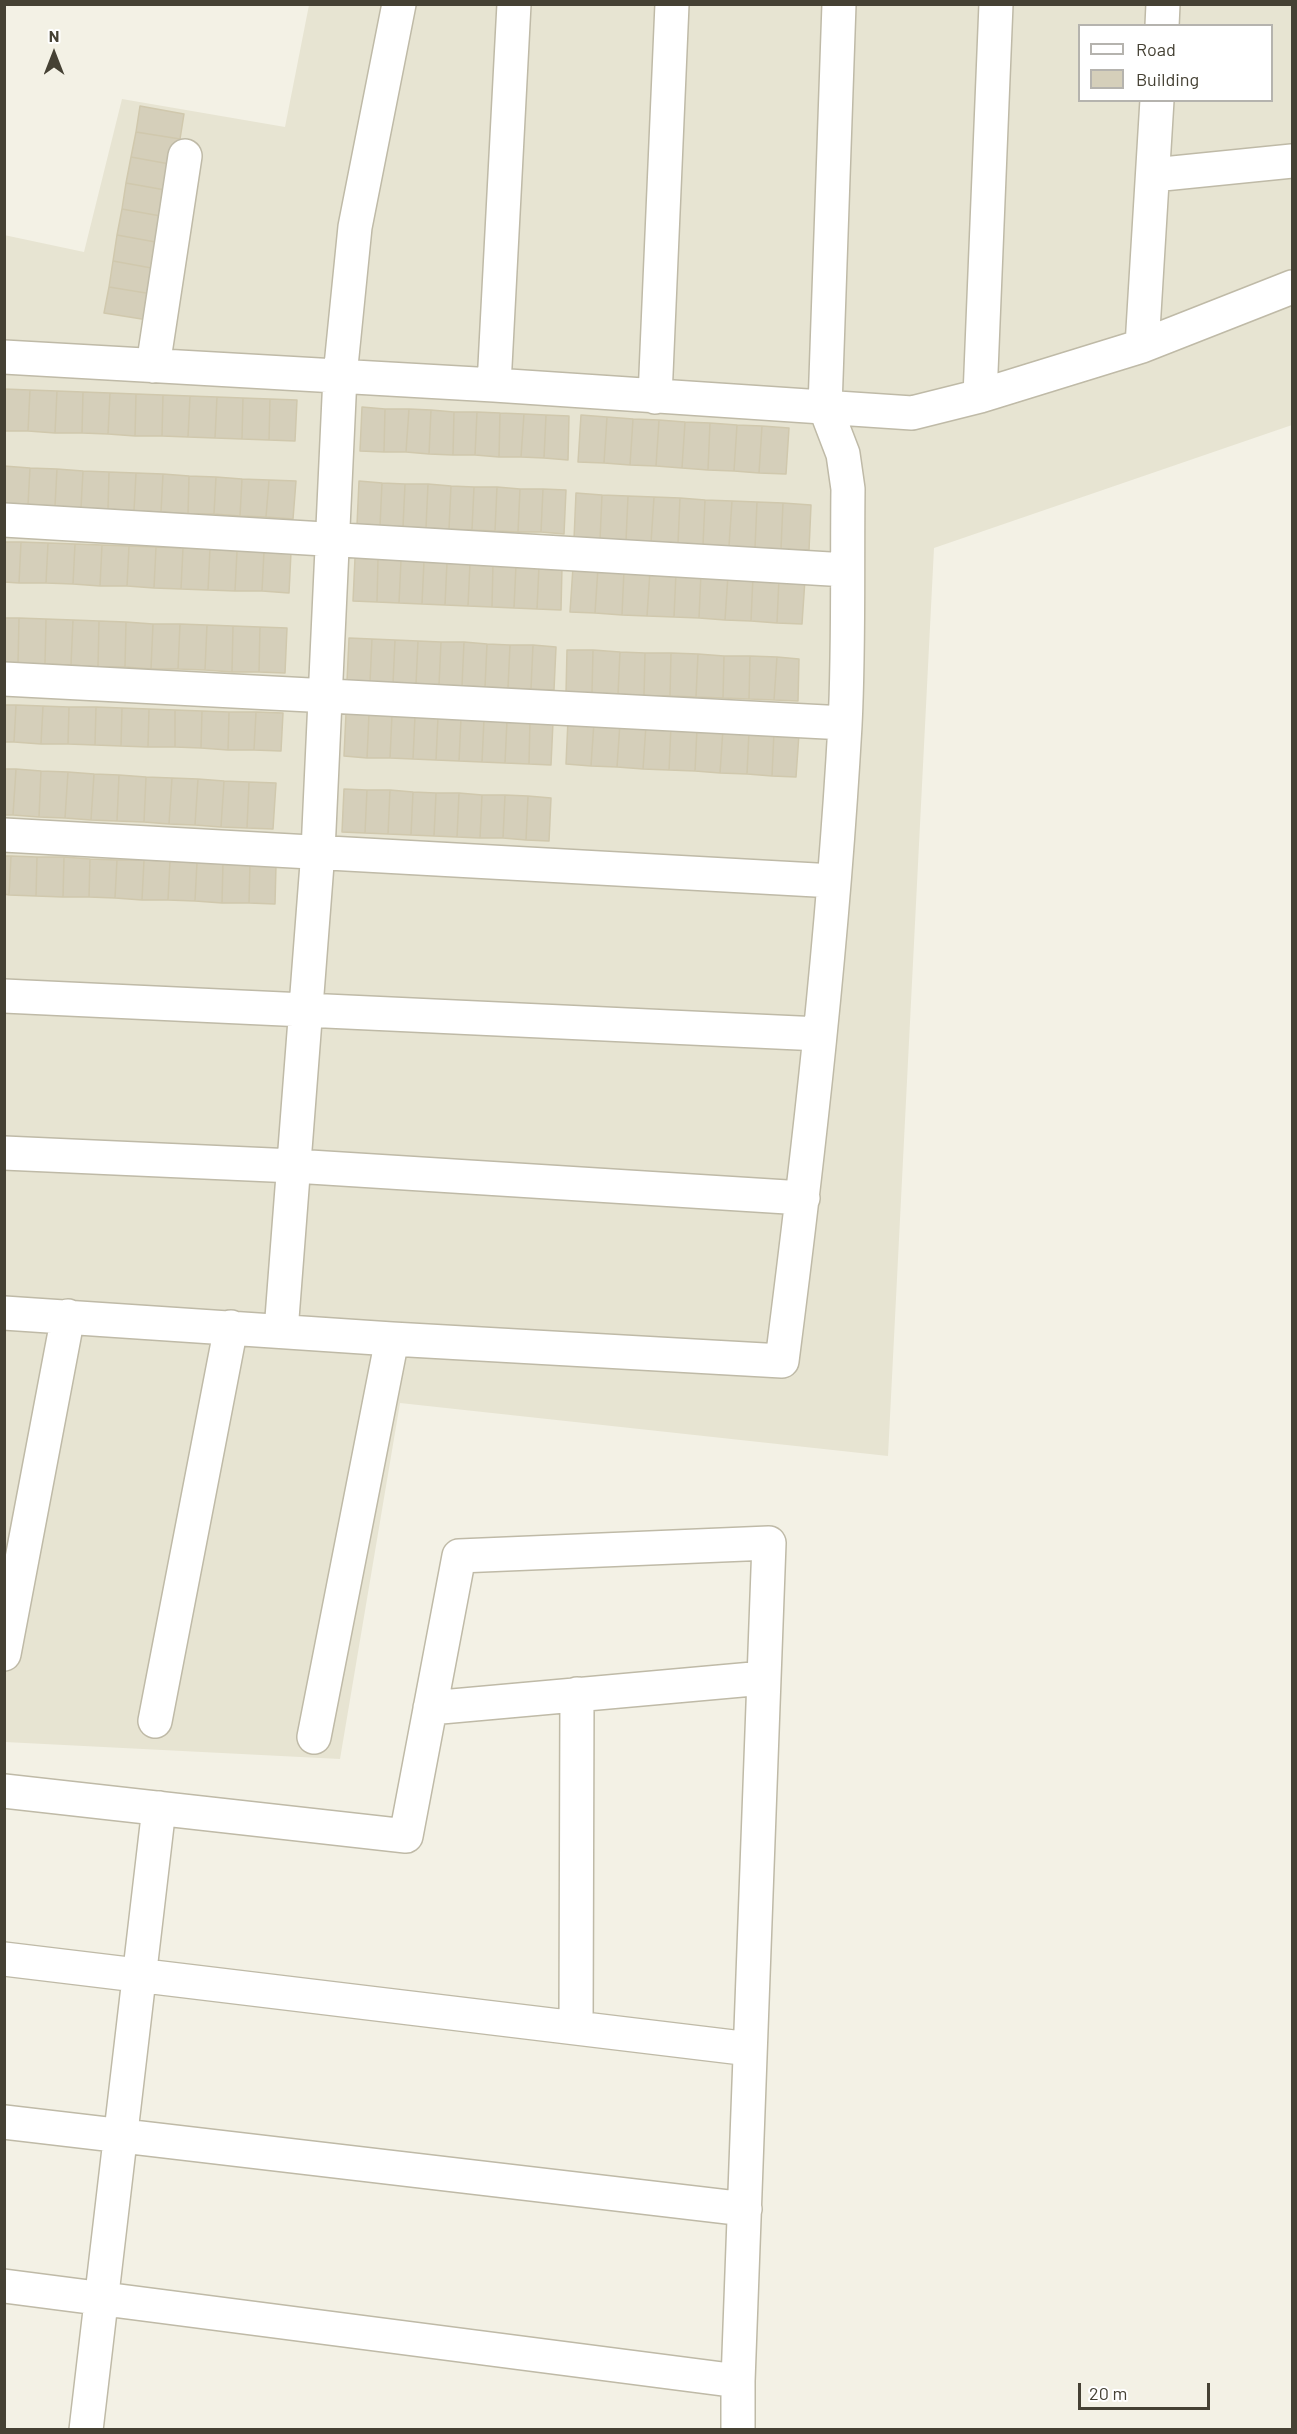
<!DOCTYPE html>
<html>
<head>
<meta charset="utf-8">
<style>
	body { margin:0 }
	#map { position:relative; width:1297px; height:2434px; overflow:hidden; background:#f3f1e5; font-family:Barlow,sans-serif }
	canvas { display:block }
	.frame { position:absolute; inset:0; border:6px solid #454134; pointer-events:none }
	.legend { position:absolute; left:1078px; top:24px; width:195px; height:78px; box-sizing:border-box; background:#fff; border:2px solid #b5b3ae; margin:0; padding:8px 10px; list-style:none; font-size:18px; color:#454134 }
	.legend li { display:flex; align-items:center; gap:12px; height:30px }
	.legend b { width:30px; border:2px solid #b5b3ae }
	.north { position:absolute; left:24px; top:24px; width:60px; height:60px; -webkit-text-stroke:4px #fff; paint-order:stroke; rotate:0deg; font-size:16px; font-weight:700; line-height:24px; text-align:center; color:#454134 }
	.north::after { content:''; display:block; margin:auto; width:21px; height:27px; background:#454134; clip-path:polygon(50% 0,100% 100%,50% 72%,0 100%) }
	.scale { position:absolute; left:1078px; top:2383px; width:132px; height:27px; box-sizing:border-box; border:3px solid #454134; border-top:0; padding-left:8px; font-size:18px; line-height:21px; white-space:nowrap; color:#454134; -webkit-text-stroke:4px #fff; paint-order:stroke }
</style>
</head>
<body>
<div id="map">
<canvas width="1297" height="2434"></canvas>
<div class="frame"></div>
<ul class="legend">
<li><b style="height:8px;background:#fff"></b>Road</li>
<li><b style="height:16px;background:#d5cfba"></b>Building</li>
</ul>
<div class="north">N</div>
<div class="scale">20 m</div>
</div>
<script>
const g = document.querySelector('canvas').getContext('2d');
g.lineJoin = 'round';
function fill(path, color) {
  g.fillStyle = color;
  g.fill(path, 'evenodd');
}
function stroke(path, color, width, dash) {
  g.strokeStyle = color;
  g.lineWidth = width;
  g.lineCap = dash ? 'butt' : 'round';
  g.setLineDash(dash || []);
  g.stroke(path);
}
fill(new Path2D(`
	M309,5H1292V425L934,548L888,1456L400,1403L340,1759L5,1742L4,235L84,252L122,99L285,127ZM1080,26H1272V100H1080Z`), '#e7e4d2');
const building = new Path2D(`
	M140,106L184,114L180,139L136,132Z
	M136,132L180,139L175,165L131,157Z
	M131,157L175,165L171,191L126,183Z
	M126,183L171,191L166,217L122,209Z
	M122,209L166,217L161,243L117,235Z
	M117,235L161,243L157,269L113,261Z
	M113,261L157,269L152,294L109,287Z
	M109,287L152,294L148,320L104,313Z
	M4,389L30,390L28,431H4Z
	M30,390L57,391L55,433L28,431Z
	M57,391L83,392L82,433H55Z
	M83,392L110,393L108,434L82,433Z
	M110,393L136,394L135,436L108,434Z
	M136,394L163,395L162,436H135Z
	M163,395L190,396L188,437L162,436Z
	M190,396L217,397L215,438L188,437Z
	M217,397L243,398L242,439L215,438Z
	M243,398L270,399L269,440L242,439Z
	M270,399L297,400L295,441L269,440Z
	M362,407L385,409L384,452L360,451Z
	M385,409H409L406,452H384Z
	M409,409L431,410L429,454L406,452Z
	M431,410L454,412L453,455L429,454Z
	M454,412H477L475,455H453Z
	M477,412L500,413L499,457L475,455Z
	M500,413L524,414L521,457H499Z
	M524,414L546,415L544,458L521,457Z
	M546,415L569,416L568,460L544,458Z
	M581,415L607,417L604,463L578,462Z
	M607,417L633,419L630,465L604,463Z
	M633,419L659,420L656,466L630,465Z
	M659,420L685,422L682,468L656,466Z
	M685,422L710,423L708,470L682,468Z
	M710,423L737,425L734,471L708,470Z
	M737,425L762,426L759,473L734,471Z
	M762,426L789,428L786,474L759,473Z
	M4,466L30,468L28,505L4,504Z
	M30,468L57,469L55,506L28,505Z
	M57,469L83,471L81,508L55,506Z
	M83,471L109,472L108,509L81,508Z
	M109,472L136,473L134,511L108,509Z
	M136,473L163,474L161,512L134,511Z
	M163,474L189,476L188,514L161,512Z
	M189,476L216,477L214,514H188Z
	M216,477L242,479L240,516L214,514Z
	M242,479L269,480L266,517L240,516Z
	M269,480L296,481L293,519L266,517Z
	M359,481L382,483L380,526L357,525Z
	M382,483L405,484L403,527L380,526Z
	M405,484H428L426,528L403,527Z
	M428,484L451,486L449,529L426,528Z
	M451,486L474,487L472,530L449,529Z
	M474,487H497L495,531L472,530Z
	M497,487L520,489L518,532L495,531Z
	M520,489H543L541,532H518Z
	M543,489L566,490L564,534L541,532Z
	M576,493L602,495L600,540L574,539Z
	M602,495L628,496L626,541L600,540Z
	M628,496L654,497L651,543L626,541Z
	M654,497L680,498L678,543H651Z
	M680,498L705,500L703,545L678,543Z
	M705,500L732,501L729,546L703,545Z
	M732,501L757,502L755,548L729,546Z
	M757,502L783,503L781,549L755,548Z
	M783,503L811,505L809,550L781,549Z
	M4,542H21L19,583L4,582Z
	M21,542L48,543L46,583H19Z
	M48,543L75,544L73,584L46,583Z
	M75,544L102,545L100,586L73,584Z
	M102,545L129,546L127,586H100Z
	M129,546L156,547L154,588L127,586Z
	M156,547L183,548L181,589L154,588Z
	M183,548L210,549L208,590L181,589Z
	M210,549L237,551L235,591L208,590Z
	M237,551H264L262,591H235Z
	M264,551L291,552L289,593L262,591Z
	M355,558L378,559L377,602L353,601Z
	M378,559L401,560L399,603L377,602Z
	M401,560L424,561L422,604L399,603Z
	M424,561L447,562L445,605L422,604Z
	M447,562L470,563L468,606L445,605Z
	M470,563L493,564L492,607L468,606Z
	M493,564L516,565L514,608L492,607Z
	M516,565L539,566L537,609L514,608Z
	M539,566L562,567L561,610L537,609Z
	M573,567L598,568L595,613L570,612Z
	M598,568L624,570L622,615L595,613Z
	M624,570L650,571L647,616L622,615Z
	M650,571L676,573L674,617L647,616Z
	M676,573H701L699,618L674,617Z
	M701,573L728,575L725,620L699,618Z
	M728,575L753,576L751,621L725,620Z
	M753,576L779,578L777,623L751,621Z
	M779,578L805,579L802,624L777,623Z
	M4,618H19L18,664L4,663Z
	M19,618L46,619L45,664H18Z
	M46,619L73,620L71,665L45,664Z
	M73,620L99,621L98,667L71,665Z
	M99,621L126,622L125,667H98Z
	M126,622L153,624L151,669L125,667Z
	M153,624H180L178,669H151Z
	M180,624L207,625L205,670L178,669Z
	M207,625L233,626L232,672L205,670Z
	M233,626L260,627L259,672H232Z
	M260,627L287,628L285,673L259,672Z
	M349,638L372,639L370,682L347,681Z
	M372,639L395,640L393,683L370,682Z
	M395,640L418,641L416,684L393,683Z
	M418,641L441,642L439,685L416,684Z
	M441,642H464L462,686L439,685Z
	M464,642L487,644L485,687L462,686Z
	M487,644L510,645L508,688L485,687Z
	M510,645H533L531,689L508,688Z
	M533,645L556,647L554,690L531,689Z
	M567,650H593L592,693H566Z
	M593,650L620,652L618,694L592,693Z
	M620,652L645,653L644,696L618,694Z
	M645,653H671L670,696H644Z
	M671,653L698,654L696,697L670,696Z
	M698,654L724,656L723,698L696,697Z
	M724,656H750L749,699L723,698Z
	M750,656L777,657L774,700L749,699Z
	M777,657L799,659L798,701L774,700Z
	M4,705H16L14,742H4Z
	M16,705L43,706L41,744L14,742Z
	M43,706L69,707L68,744H41Z
	M69,707H96L95,745L68,744Z
	M96,707L122,708L121,746L95,745Z
	M122,708L149,709L148,747L121,746Z
	M149,709L175,710V747H148Z
	M175,710L202,711L201,748L175,747Z
	M202,711L229,712L228,750L201,748Z
	M229,712H256L254,750H228Z
	M256,712L283,713L281,751L254,750Z
	M346,713L369,714L367,758L344,756Z
	M369,714L392,715L390,758H367Z
	M392,715L415,716L413,759L390,758Z
	M415,716L438,717L436,760L413,759Z
	M438,717L461,718L459,761L436,760Z
	M461,718L484,719L482,762L459,761Z
	M484,719L507,720L505,763L482,762Z
	M507,720L530,721L529,764L505,763Z
	M568,720L594,722L591,766L566,764Z
	M530,721L553,722L551,765L529,764Z
	M594,722L620,723L617,767L591,766Z
	M620,723L646,725L643,769L617,767Z
	M646,725L671,726L669,770L643,769Z
	M671,726L697,728L695,771L669,770Z
	M697,728L723,729L720,773L695,771Z
	M723,729L749,731L747,774L720,773Z
	M749,731L774,732L772,776L747,774Z
	M774,732L799,734L796,777L772,776Z
	M4,769H16L13,815H4Z
	M16,769L41,771L39,817L13,815Z
	M41,771L68,772L65,818L39,817Z
	M68,772L94,774L91,820L65,818Z
	M94,774L119,775L117,821L91,820Z
	M119,775L146,777L144,822L117,821Z
	M146,777L172,778L169,824L144,822Z
	M172,778L198,779L195,825L169,824Z
	M198,779L224,781L221,827L195,825Z
	M224,781L249,782L247,828L221,827Z
	M249,782L276,783L273,829L247,828Z
	M344,789L367,790L365,833L342,832Z
	M367,790H390L388,834L365,833Z
	M390,790L413,792L411,835L388,834Z
	M413,792L436,793L434,836L411,835Z
	M436,793H459L457,837L434,836Z
	M459,793L482,795L480,838L457,837Z
	M482,795H505L503,838H480Z
	M505,795L528,796L526,840L503,838Z
	M528,796L551,798L549,841L526,840Z
	M4,856H11L9,895L4,894Z
	M11,856L37,857L36,896L9,895Z
	M37,857H64L63,897L36,896Z
	M64,857L90,859L89,897H63Z
	M90,859L117,860L115,898L89,897Z
	M117,860H144L142,900L115,898Z
	M144,860L170,861L168,900H142Z
	M170,861L197,862L195,901L168,900Z
	M197,862L223,863L222,903L195,901Z
	M223,863L250,864L249,903H222Z
	M250,864L276,865L275,904L249,903Z`);
fill(building, '#d5cfba');
stroke(building, '#d0c8ad', 1.5);
const minor = new Path2D(`
	M1162,26L1163,4
	M1153,175L1292,161
	M1142,346L1157,100
	M4,357L494,385L912,413L980,396L1142,346L1292,287
	M153,366L185,156
	M494,385L514,4
	M980,396L996,4
	M655,397L672,4
	M4,520L847,570
	M4,679L845,723
	M4,835L834,881
	M4,996L820,1034
	M4,1153L294,1166L803,1198
	M4,1313L392,1339L782,1361C809,1150 833,938 845,725C849,647 847,568 848,489L843,454L825,407L839,4
	M281,1331L318,851L340,376L355,227L399,4
	M4,1654L68,1316
	M430,1708L764,1678
	M155,1721L231,1327
	M314,1737L392,1339
	M4,1791L406,1836L459,1556L769,1543L738,2381
	M4,1959L750,2049
	M576,2027L577,1694
	M4,2122L745,2209
	M4,2286L738,2381V2430
	M86,2430L159,1808`);
stroke(minor, '#bfbaa7', 36);
stroke(minor, '#fff', 33);
</script>
</body>
</html>
